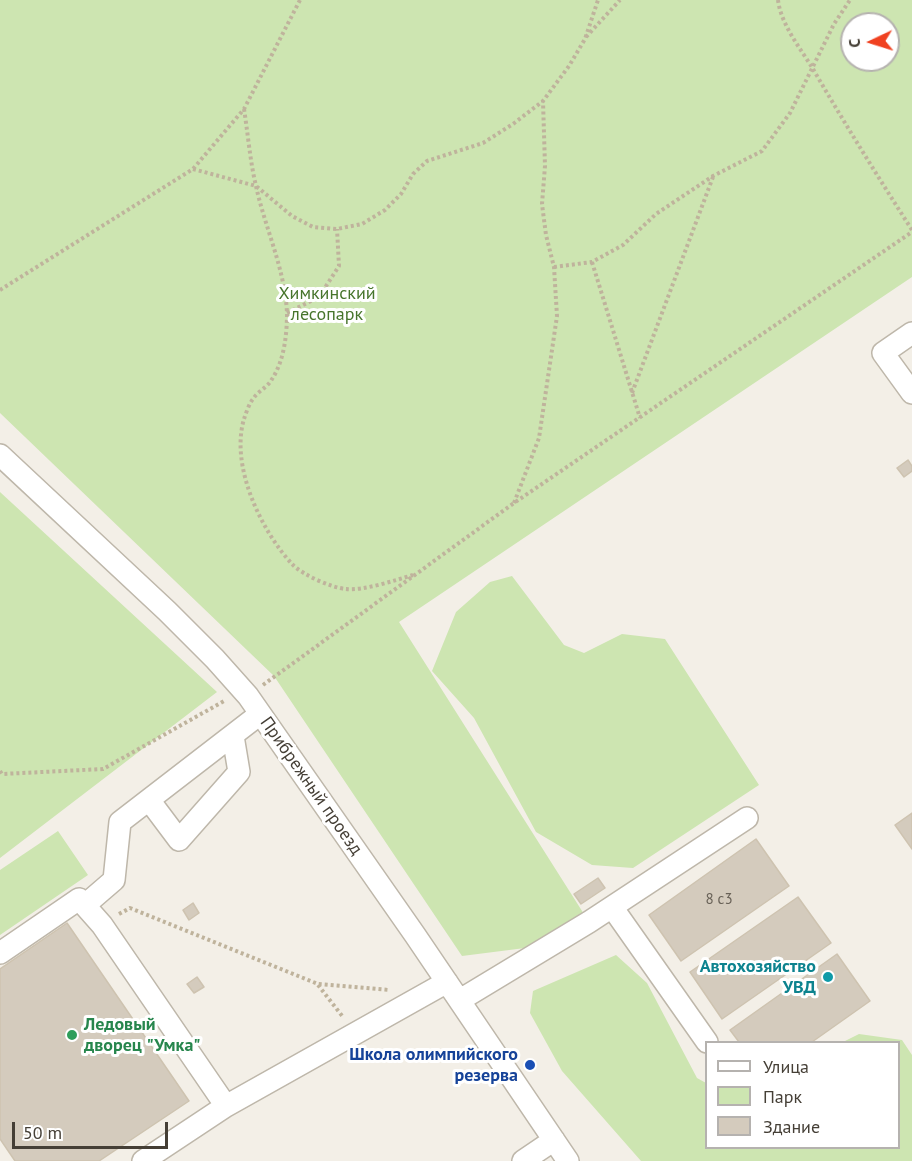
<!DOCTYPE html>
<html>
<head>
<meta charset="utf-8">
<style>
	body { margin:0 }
	#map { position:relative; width:912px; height:1161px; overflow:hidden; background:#f3efe7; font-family:"PT Sans",sans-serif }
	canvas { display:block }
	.legend { position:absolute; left:705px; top:1041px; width:195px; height:108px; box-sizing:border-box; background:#fff; border:2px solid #b5b2af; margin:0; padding:8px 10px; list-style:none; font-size:18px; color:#453f36 }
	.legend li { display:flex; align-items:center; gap:12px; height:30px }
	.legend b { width:30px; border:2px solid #b5b2af }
	.north { position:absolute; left:840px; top:12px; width:60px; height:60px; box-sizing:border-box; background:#fff; border:2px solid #b5b2af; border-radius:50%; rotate:266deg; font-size:16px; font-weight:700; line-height:24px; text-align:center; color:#453f36 }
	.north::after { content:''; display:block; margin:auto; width:21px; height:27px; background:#f04120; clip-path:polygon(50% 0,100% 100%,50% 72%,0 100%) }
	.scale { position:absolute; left:12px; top:1122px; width:156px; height:27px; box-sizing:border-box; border:3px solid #453f36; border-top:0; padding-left:8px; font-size:18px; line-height:21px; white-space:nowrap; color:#453f36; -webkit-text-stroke:4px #fff; paint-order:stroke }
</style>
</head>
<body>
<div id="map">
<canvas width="912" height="1161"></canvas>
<ul class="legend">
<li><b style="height:8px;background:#fff"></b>Улица</li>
<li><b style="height:16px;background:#cde5b1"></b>Парк</li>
<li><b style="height:16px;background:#d4cbbd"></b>Здание</li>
</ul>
<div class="north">С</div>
<div class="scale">50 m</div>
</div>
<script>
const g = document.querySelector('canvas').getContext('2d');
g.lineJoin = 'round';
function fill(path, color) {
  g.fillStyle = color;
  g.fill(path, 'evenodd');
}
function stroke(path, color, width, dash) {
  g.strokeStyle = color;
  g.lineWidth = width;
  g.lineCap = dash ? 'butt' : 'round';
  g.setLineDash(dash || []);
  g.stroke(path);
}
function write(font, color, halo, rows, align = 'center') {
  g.font = font + ' "PT Sans",sans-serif';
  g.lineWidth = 6;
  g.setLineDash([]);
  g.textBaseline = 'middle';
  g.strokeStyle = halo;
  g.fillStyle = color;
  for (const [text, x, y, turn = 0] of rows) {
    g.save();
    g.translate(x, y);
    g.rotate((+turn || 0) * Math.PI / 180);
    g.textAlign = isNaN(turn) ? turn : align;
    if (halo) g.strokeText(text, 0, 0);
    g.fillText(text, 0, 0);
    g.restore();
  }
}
fill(new Path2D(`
	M0,0H912V277L399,622L589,922L569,926L525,948L462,956L274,676L0,413ZM852,24H888V60H852Z
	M0,492L217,692L0,858Z
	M512,576L564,645L584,653L622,634L665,639L759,785L633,868L592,865L536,832L474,718L432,671L456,612L490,582Z
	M58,831L88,875L0,935V870Z
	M616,955L647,983L697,1078L706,1083V1148H898V1042H843L859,1034L902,1040L912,1055V1161H641L562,1071L530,1013L533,991Z`), '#cde5b1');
const building = new Path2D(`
	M908,460L912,466V471L904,477L897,468Z
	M912,813V849L895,825Z
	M756,839L789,886L681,961L649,915Z
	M598,878L605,888L581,904L574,894Z
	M798,897L831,943L722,1019L690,972Z
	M193,903L199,913L189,920L183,910Z
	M67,923L189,1101L99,1161H15L0,1139V969Z
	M837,954L870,1001L812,1042H739L730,1030Z
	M197,977L204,987L194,993L187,984Z`);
fill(building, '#d4cbbd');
stroke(building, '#cec3b0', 1.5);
const minor = new Path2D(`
	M912,333L883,353L912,393
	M0,455L167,611L215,659L248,696L415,935L568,1161
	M149,800L179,840L239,772L233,736
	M85,905L114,880L120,822L260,714
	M612,907L707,1042
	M0,953L79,899L102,925L226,1106
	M460,1000L589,922L747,818
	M143,1161L226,1106L447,982
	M523,1161L554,1140`);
stroke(minor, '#beb7aa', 24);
stroke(new Path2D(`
	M778,0C781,25 801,49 813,69C845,124 878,177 912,230
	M586,37L620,0
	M244,109C248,134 250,161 256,186C265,228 285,269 287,313C287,335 284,361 272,379C268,387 258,391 253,399C249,404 246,413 244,419C230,466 261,531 293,565C303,575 332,588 346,589C363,591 396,580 413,575
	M193,169L256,186L292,216L313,227L337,229L362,224L385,210L401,194L413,174L427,161L483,143L513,124L543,101L569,66L585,39L598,0
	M592,262L640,418
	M554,267L592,262L623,245L656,214L713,176L762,151L790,113L834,24L850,0
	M0,290L193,169L244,109L300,0
	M287,313L319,297L339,266L337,229
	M632,393L713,177
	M514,503L539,438L557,316L554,267L546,235L542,204L545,166L543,101
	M263,685L514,503L912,232
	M0,771L2,774L103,769L226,700
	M119,914L130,908L318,984L389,990
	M318,985L343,1017`), '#bfb39c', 4, [3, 3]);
stroke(minor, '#fff', 21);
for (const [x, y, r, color] of [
	[828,977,6,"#0f9aa8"],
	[72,1035,6,"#2e9e5b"],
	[530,1065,6,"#1a4fb4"]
]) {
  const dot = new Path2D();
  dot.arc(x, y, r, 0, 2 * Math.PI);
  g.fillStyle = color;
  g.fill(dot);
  stroke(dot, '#fff', 2);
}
write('15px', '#696258', null, [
	["8 с3",719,900]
]);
write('18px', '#47752c', '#fff', [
	["Химкинский",327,294],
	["лесопарк",327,315]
]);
write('18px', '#453f36', '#fff', [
	["Прибрежный проезд",311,786,55]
]);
write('bold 18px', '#0d838f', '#fff', [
	["Автохозяйство",816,967],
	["УВД",816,988]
], 'right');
write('bold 18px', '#27864d', '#fff', [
	["Ледовый",84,1025],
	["дворец \"Умка\"",84,1046]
], 'left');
write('bold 18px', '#164399', '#fff', [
	["Школа олимпийского",518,1055],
	["резерва",518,1076]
], 'right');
</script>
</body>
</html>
